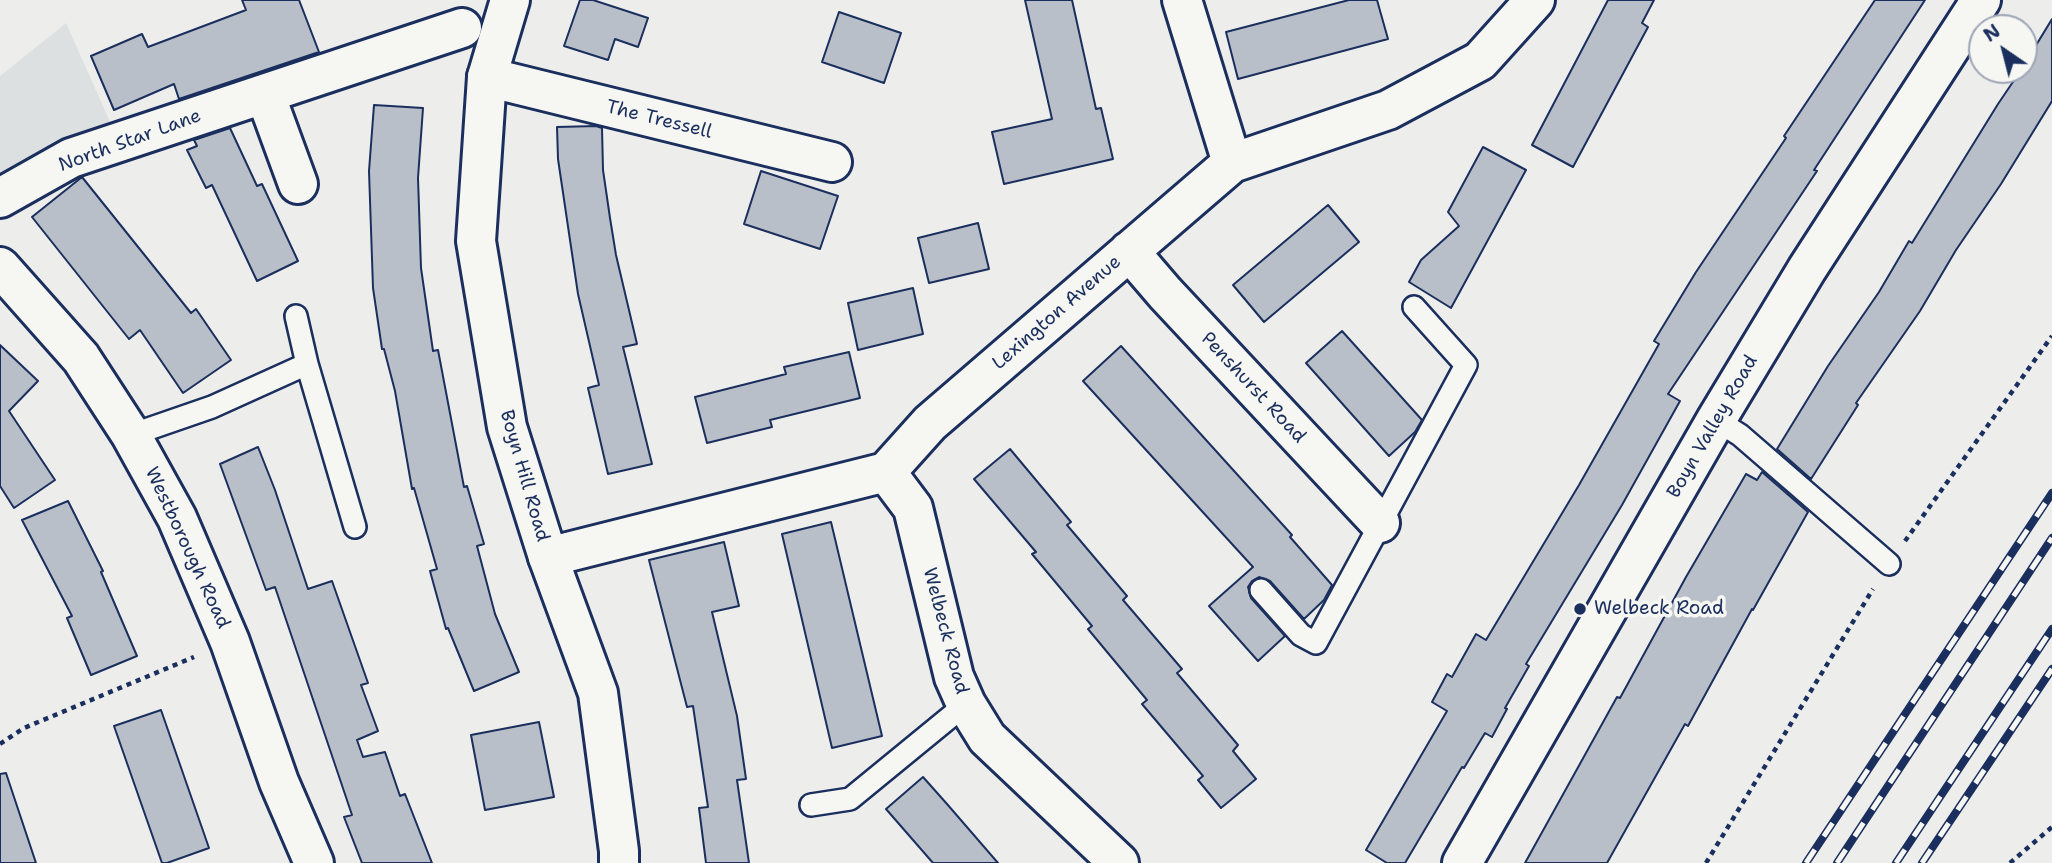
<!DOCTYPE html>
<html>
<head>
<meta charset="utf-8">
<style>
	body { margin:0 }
	#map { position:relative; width:2052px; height:863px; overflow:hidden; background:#edeeec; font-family:"Shantell Sans",sans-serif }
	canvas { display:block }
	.north { position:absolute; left:1968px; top:14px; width:70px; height:70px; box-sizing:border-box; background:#f6f6f2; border:2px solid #9ea6b7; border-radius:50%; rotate:325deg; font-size:19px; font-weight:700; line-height:28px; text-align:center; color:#1b2f5e }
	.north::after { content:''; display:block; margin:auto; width:24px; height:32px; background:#1b2f5e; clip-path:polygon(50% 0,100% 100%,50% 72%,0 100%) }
</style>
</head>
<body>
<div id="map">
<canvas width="2052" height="863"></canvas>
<div class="north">N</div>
</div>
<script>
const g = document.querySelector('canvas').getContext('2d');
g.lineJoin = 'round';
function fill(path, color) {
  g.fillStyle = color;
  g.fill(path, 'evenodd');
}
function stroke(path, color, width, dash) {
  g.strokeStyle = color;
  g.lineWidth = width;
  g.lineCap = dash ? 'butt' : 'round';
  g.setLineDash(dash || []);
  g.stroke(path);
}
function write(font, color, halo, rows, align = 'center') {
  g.font = font + ' "Shantell Sans",sans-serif';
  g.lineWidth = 7;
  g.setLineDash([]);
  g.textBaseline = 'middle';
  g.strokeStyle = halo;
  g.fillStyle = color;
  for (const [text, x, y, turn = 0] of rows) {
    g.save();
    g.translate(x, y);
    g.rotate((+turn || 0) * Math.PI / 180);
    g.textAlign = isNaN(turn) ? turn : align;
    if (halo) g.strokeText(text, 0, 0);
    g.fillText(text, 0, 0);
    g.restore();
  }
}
fill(new Path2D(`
	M66,23L115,133L0,180V76Z`), '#dde0e1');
const building = new Path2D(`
	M242,0H299L319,52L179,99L174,84L114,110L91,56L142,34L148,47L246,10Z
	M580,0H593L648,18L638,47L615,39L608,60L564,46Z
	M1025,0H1072L1096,109L1101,108L1113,159L1004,184L992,132L1052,119Z
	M1349,0H1377L1388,39L1238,79L1226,32Z
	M1608,0H1654L1642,23L1648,27L1573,167L1532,145Z
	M1875,0H1925L1814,170L1817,171L1668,394L1680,401L1622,505L1526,664L1529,666L1505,708L1507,709L1492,737L1485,733L1464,768L1462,767L1405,863H1387L1366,850L1447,711L1432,702L1447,674L1452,677L1476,634L1486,640L1579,485L1659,344L1654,341L1696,272L1786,138L1784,136Z
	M839,12L901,33L884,83L822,62Z
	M2052,19V101L2001,184L1956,250L1920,311L1856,403L1858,405L1811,479L1777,449L1828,366L1879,292L1909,241L1912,243L1998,104L2021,70H2024V65Z
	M374,105L423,108L418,178L421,268L433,351L438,350L464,487L467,486L484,544L477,546L495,614L519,672L474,691L448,628L446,629L430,571L437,569L414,488L412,489L395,391L384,349H382L373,288L369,171Z
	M596,126L602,128L603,170L610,218L616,255L637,344L623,347L652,464L608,474L588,388L599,385L578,294L558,159L557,127Z
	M230,128L257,186L262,184L298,261L257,281L212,185L206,188L187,150L197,146L194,140Z
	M1483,147L1526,170L1451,308L1409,282L1421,260L1459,226L1448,212Z
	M761,171L838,196L820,249L744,224Z
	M82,177L191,313L196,309L231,360L183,393L140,330L129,339L32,217Z
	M1328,205L1359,242L1264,322L1233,285Z
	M978,223L989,269L929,283L918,238Z
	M913,288L923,334L858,350L848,303Z
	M1342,331L1422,420L1415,432L1389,456L1306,363Z
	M0,345L38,381L9,411L55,480L14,508L0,486Z
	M1121,346L1292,535L1290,537L1332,585L1324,600L1304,619L1270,581L1259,577L1252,581L1248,587L1251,598L1285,636L1258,661L1209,606L1253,567L1083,381Z
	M849,352L860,398L770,420L772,427L707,443L695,397L786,374L784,367Z
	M258,447L275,490L308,589L332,581L368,683L361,685L378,731L357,740L363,757L385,752L400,796L405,794L432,863H362L344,817L352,815L275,587L266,590L220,464Z
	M1010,449L1071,522L1067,525L1127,596L1123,600L1182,669L1177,673L1238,745L1233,751L1256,779L1221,808L1198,780L1203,776L1142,704L1147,700L1088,629L1092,626L1032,554L1036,552L974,479Z
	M1762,472L1808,512L1753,610L1752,609L1688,726L1685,724L1607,863H1525L1617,697L1620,698L1686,577L1746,474L1757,480Z
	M68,501L103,571L101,572L137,656L91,675L67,618L72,616L22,520Z
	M831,522L882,736L832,748L782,534Z
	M724,542L739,606L712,612L737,716L746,779L737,780L749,863H706L699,808L708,807L693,706L687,707L649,560Z
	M161,710L209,848L167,863H162L114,726Z
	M539,722L554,797L485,810L471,735Z
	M6,773L36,863H0V774Z
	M923,777L947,804L998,863H933L886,809Z`);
fill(building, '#b9bfc8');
stroke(building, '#1b2f5e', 2);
const lane = new Path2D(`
	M296,316L307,364L355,527
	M1716,420L1740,435L1889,564
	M131,435L212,407L307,364
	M1261,590L1301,635L1316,643L1466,365L1414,307
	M811,805L850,799L966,704`);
const street = new Path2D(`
	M1182,0L1232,163
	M487,77L832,162
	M265,94L298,184
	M0,198L71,158L462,28
	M1129,251L1165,293L1380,523
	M0,267L81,358L131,435L177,518L230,642L279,782L314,863
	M886,472L913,508L954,677L966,704L987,738L1119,863
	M548,557L886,472L930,423L1232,163L1388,110L1480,61L1535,0`);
const secondary = new Path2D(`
	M510,0L487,77L476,241L507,427L548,557L598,693L619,851V863
	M1462,863L1716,420L1807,269L1981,0`);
stroke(lane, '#1b2f5e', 26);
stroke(street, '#1b2f5e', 44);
stroke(secondary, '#1b2f5e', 44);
stroke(new Path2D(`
	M1905,541L2052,336
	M0,744L24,728L194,657
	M1706,863L1873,589
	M2010,863L2052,827`), '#1b2f5e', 4.5, [5, 5]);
stroke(lane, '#f6f6f2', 21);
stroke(street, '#f6f6f2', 38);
stroke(secondary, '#f6f6f2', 38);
const rail = new Path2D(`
	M1806,863L2052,493
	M1837,863L2052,538
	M1896,863L2052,629
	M1922,863L2052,669`);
stroke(rail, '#1b2f5e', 8);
stroke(rail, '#f6f6f2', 5, [16]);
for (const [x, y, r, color] of [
	[1580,609,7,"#1b2f5e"]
]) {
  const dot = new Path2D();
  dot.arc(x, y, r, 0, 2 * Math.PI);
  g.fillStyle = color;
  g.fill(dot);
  stroke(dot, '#f6f6f2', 2.5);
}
write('19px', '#1b2f5e', '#f6f6f2', [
	["The Tressell",659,120,14],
	["North Star Lane",130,141,-20],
	["Lexington Avenue",1057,313,-41],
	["Penshurst Road",1253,388,47],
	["Boyn Valley Road",1713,427,-60],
	["Boyn Hill Road",524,476,74],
	["Westborough Road",187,548,65],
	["Welbeck Road",945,631,75]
]);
write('19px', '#1b2f5e', '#f6f6f2', [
	["Welbeck Road",1594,609]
], 'left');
</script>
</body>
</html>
